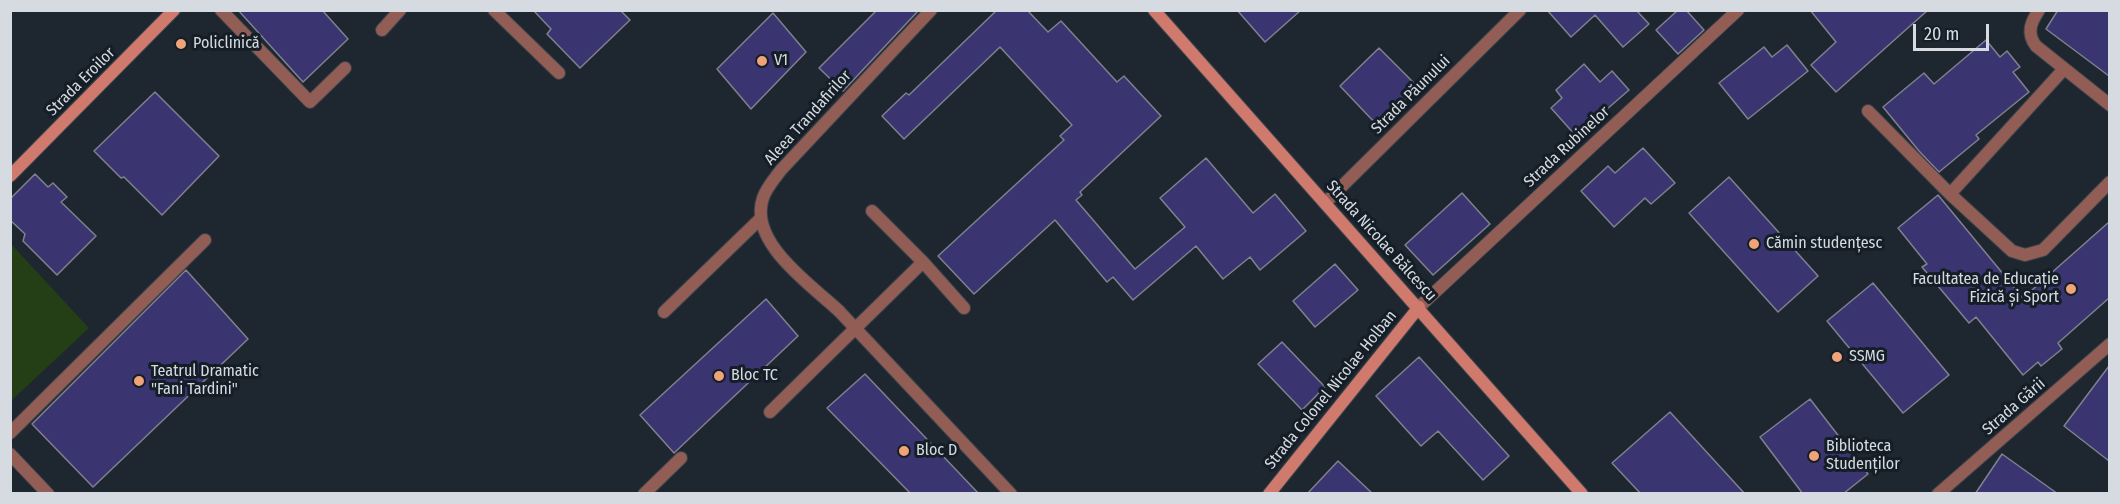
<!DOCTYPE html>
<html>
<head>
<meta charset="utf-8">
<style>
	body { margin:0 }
	#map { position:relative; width:2120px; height:504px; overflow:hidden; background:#1e2730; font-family:"Fira Sans Condensed",sans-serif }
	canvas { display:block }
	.frame { position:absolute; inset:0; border:12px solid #d5dbe1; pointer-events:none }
	.scale { position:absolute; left:1913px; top:24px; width:76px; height:27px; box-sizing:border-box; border:3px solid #d5dbe1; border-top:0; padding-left:8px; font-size:18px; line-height:21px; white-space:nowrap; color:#d5dbe1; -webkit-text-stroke:4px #151e26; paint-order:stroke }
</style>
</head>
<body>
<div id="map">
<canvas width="2120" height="504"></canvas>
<div class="frame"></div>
<div class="scale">20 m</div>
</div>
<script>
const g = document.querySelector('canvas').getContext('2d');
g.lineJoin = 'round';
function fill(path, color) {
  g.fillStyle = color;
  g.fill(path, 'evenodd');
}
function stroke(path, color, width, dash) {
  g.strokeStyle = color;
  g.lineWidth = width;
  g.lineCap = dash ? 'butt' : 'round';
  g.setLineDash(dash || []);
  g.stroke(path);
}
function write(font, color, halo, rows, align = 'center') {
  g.font = font + ' "Fira Sans Condensed",sans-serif';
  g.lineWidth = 6;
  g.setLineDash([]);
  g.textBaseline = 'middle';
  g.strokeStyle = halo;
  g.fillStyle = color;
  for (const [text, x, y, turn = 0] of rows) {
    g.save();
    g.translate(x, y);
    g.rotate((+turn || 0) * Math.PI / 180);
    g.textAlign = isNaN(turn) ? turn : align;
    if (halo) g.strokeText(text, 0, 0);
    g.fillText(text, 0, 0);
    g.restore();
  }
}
fill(new Path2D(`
	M11,244L89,328L11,401Z`), '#243e15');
const building = new Path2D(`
	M238,10H322L348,39L303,82Z
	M533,10H620L630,20L580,68L547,34L551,29Z
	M877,10H919L843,91L819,68Z
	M997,10H1027L1048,32L1061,21L1117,82L1124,76L1161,116L1080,192L1082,195L1076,200L1135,269L1185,227L1160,198L1206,158L1253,213L1275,194L1306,231L1260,270L1250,257L1223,279L1196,246L1133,300L1113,277L1107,282L1055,220L974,294L938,256L1064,140L1060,136L1072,125L1000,47L904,139L882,116L906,93L909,95Z
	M1237,10H1301L1265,42Z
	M1547,10H1636L1649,24L1623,47L1595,15L1571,37Z
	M1678,10H1686L1704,30L1678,54L1656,30Z
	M1810,10H1928L1836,92L1811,65L1836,42Z
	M2058,10H2109V76L2046,29Z
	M773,13L806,52L751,109L717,69Z
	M1986,40L2000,57L2007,51L2020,67L2013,72L2029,92L1976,135L1979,139L1939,172L1919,151L1883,107L1924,73L1934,84Z
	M1787,45L1808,71L1748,119L1719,83L1764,47L1772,57Z
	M1379,48L1418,87L1378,126L1340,86Z
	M1584,64L1600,82L1612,71L1629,90L1576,136L1551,108L1562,98L1556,90Z
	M155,92L219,156L162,215L124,177L121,178L94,151Z
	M1643,148L1675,183L1651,204L1645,198L1614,227L1581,191L1608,166L1615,173Z
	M35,174L48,187L53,183L67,197L61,202L96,236L57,275L23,241L25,234L10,220V199Z
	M1729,177L1818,276L1778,312L1689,213Z
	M1462,193L1490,224L1433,275L1405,245Z
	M1938,195L2023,298L2109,222V298L2058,343L2062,349L2041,366L2038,362L2023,375L1976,317L1969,323L1922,267L1927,264L1898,228Z
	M1335,264L1358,290L1315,327L1293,301Z
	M186,270L248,339L93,487L32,424Z
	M1873,283L1949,375L1903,413L1827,321Z
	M766,299L798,336L674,453L640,415Z
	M1282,342L1325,387L1302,410L1258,364Z
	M1419,357L1509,456L1483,480L1438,431L1421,446L1376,396Z
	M2109,366V461L2064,426Z
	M865,374L979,494H911L827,408Z
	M1810,399L1868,474L1843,494H1803L1760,437Z
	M1670,412L1745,494H1641L1612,463Z
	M2002,454L2058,494H1975Z
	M1338,461L1373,494H1307Z`);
fill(building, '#3a3571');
stroke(building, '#80808e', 1.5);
const lane = new Path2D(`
	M221,10L310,102L345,68
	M494,10L559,73
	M2039,10C2031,22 2026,33 2036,46L2110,105
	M382,30L400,10
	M1868,111L1950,194L2012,251L2025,255L2043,250L2110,182
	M1950,194L2064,69
	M872,211L923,262L964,308
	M839,311L1011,494
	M664,312L760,219
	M770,412L923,262
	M10,433L205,240
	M10,454L48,494`);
const street = new Path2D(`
	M1325,203L1520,10
	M1419,307L1738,10
	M839,311C810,284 748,242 763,198C766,188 775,178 781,170L931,10
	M644,494L681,458
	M1938,494L2110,344`);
const secondary = new Path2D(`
	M1154,10L1582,494
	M10,176L174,10
	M1269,494L1419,307`);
stroke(lane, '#3b444c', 14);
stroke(street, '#3b444c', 14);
stroke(secondary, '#3b444c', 14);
stroke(lane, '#925d54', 12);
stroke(street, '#925d54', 12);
stroke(secondary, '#cf7a6d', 12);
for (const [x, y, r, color] of [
	[181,44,6,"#efa378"],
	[762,61,6,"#efa378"],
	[1754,244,6,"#efa378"],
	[2071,289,6,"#efa378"],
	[1837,357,6,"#efa378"],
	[719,376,6,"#efa378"],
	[139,381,6,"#efa378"],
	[904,451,6,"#efa378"],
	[1814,456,6,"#efa378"]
]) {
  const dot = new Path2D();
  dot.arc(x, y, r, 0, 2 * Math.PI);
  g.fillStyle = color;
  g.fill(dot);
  stroke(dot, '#151e26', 2);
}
write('16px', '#d5dbe1', '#151e26', [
	["Policlinică",193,44],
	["V1",774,61],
	["Cămin studențesc",1766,244],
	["Facultatea de Educație",2059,280,"right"],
	["Fizică și Sport",2059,298,"right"],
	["SSMG",1849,357],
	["Teatrul Dramatic",151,372],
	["\"Fani Tardini\"",151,390],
	["Bloc TC",731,376],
	["Biblioteca",1826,447],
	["Studenților",1826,465],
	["Bloc D",916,451]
], 'left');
write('16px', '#d5dbe1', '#151e26', [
	["Strada Eroilor",81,82,-45],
	["Strada Păunului",1411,95,-45],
	["Aleea Trandafirilor",808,118,-48],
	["Strada Rubinelor",1567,147,-43],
	["Strada Nicolae Bălcescu",1381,241,48],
	["Strada Colonel Nicolae Holban",1331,390,-51],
	["Strada Gării",2014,407,-41]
]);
</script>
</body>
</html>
